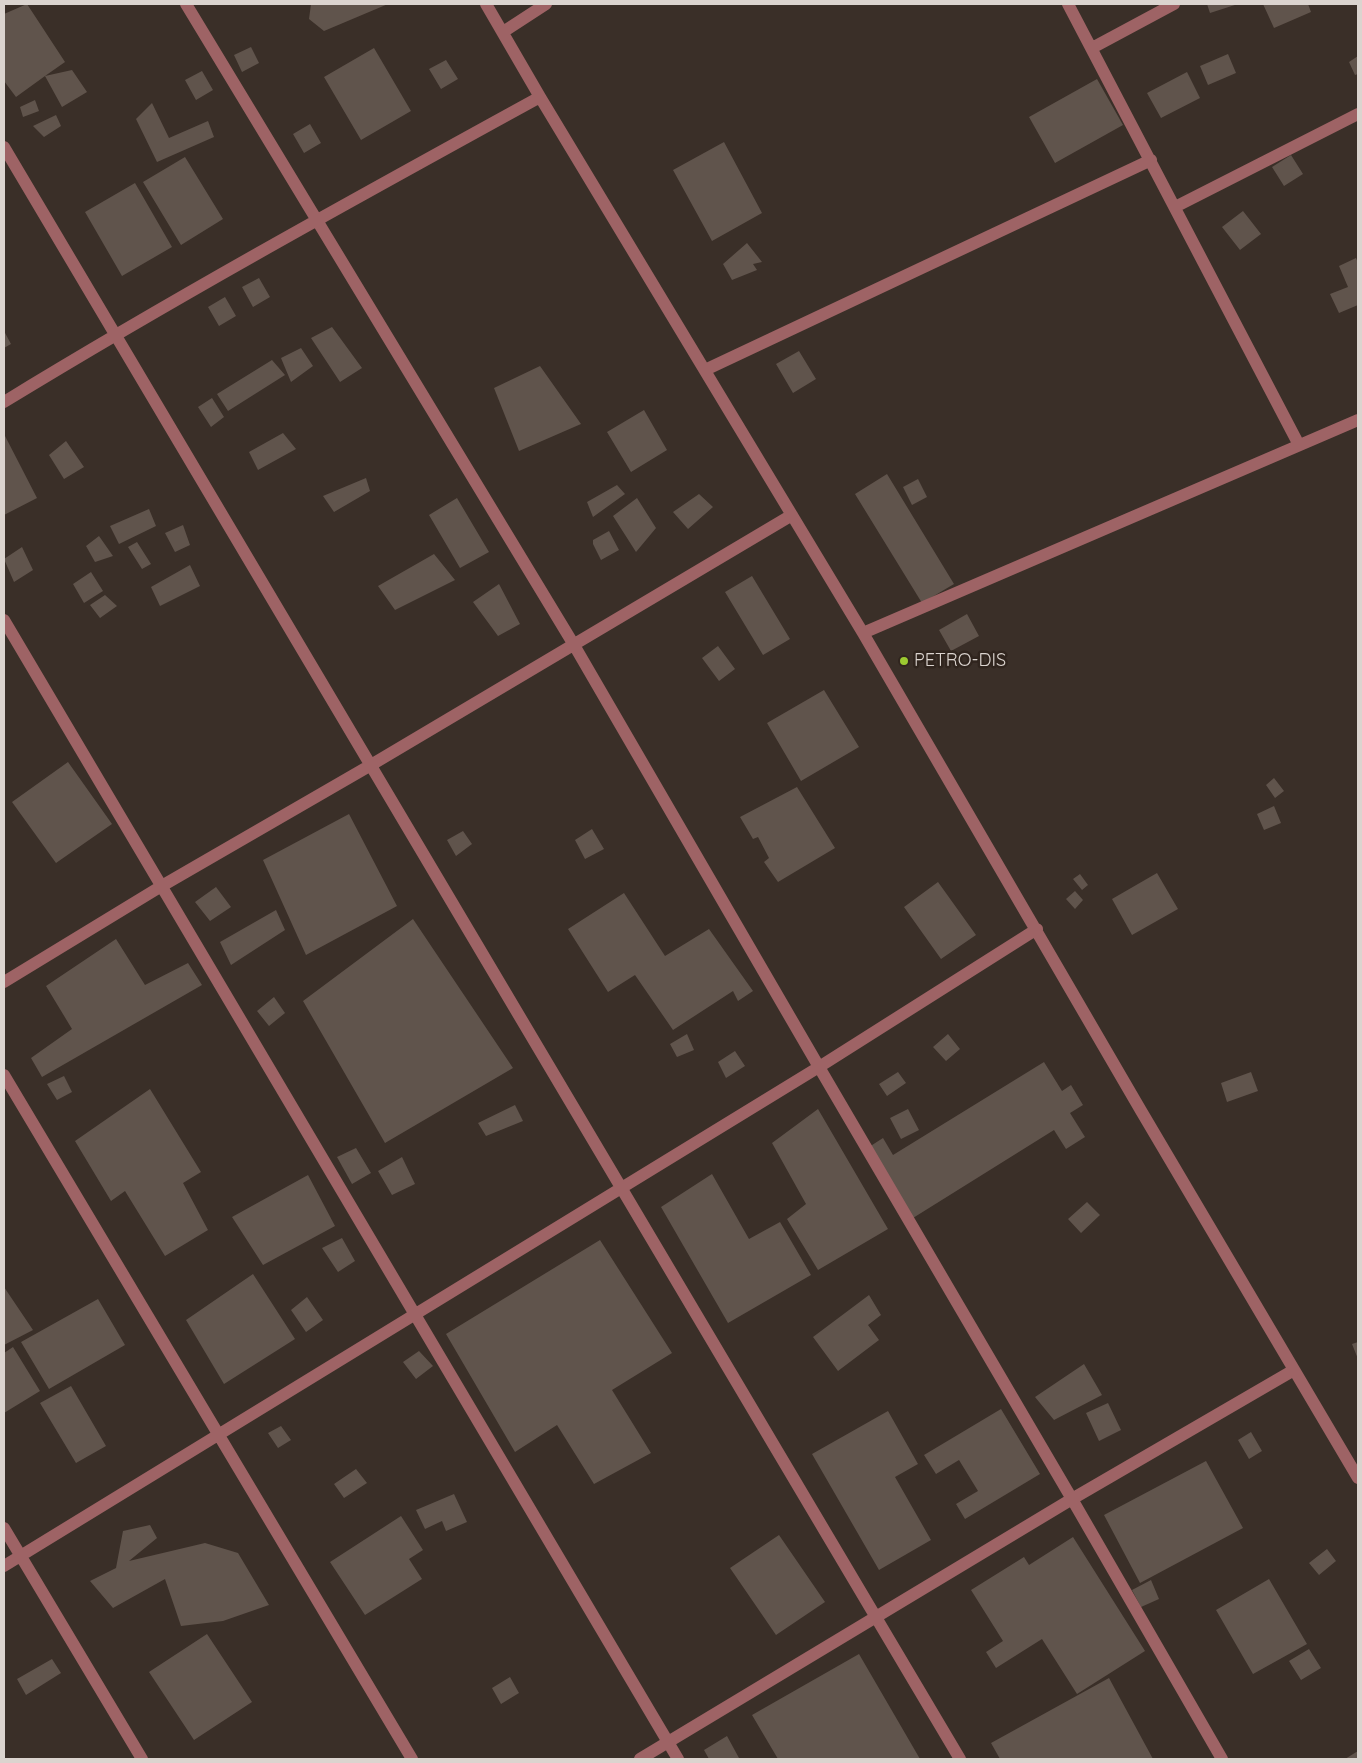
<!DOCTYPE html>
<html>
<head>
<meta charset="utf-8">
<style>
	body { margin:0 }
	#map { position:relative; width:1362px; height:1763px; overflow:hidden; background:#3a2f28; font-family:Quicksand,sans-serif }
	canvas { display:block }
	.frame { position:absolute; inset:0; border:5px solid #dbd4cf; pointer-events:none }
</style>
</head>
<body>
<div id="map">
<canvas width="1362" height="1763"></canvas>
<div class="frame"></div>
</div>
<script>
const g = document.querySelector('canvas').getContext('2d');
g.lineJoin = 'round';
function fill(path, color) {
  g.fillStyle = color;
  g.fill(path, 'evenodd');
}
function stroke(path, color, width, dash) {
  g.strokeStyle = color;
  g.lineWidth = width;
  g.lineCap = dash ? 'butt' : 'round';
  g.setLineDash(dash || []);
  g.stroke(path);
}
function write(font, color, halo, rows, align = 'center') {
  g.font = font + ' Quicksand,sans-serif';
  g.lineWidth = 5;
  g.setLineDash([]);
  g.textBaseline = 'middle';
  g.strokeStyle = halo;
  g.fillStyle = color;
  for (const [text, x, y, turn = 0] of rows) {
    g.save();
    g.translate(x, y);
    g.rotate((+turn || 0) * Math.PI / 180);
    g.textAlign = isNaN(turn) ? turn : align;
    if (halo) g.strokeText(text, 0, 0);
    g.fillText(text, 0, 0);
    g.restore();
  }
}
fill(new Path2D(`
	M27,4L65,62L45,76L72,70L87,92L62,107L45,76L16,97L4,81V14Z
	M311,4H388L324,31L309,19Z
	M1207,4H1238L1210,13Z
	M1263,4H1308L1311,12L1274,28Z
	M251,47L259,63L242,72L234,55Z
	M374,48L411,111L361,140L324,77Z
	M1228,54L1236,73L1208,85L1200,66Z
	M1358,56V74L1355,75L1349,62Z
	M446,60L458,79L441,89L429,69Z
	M202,71L213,90L196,100L185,80Z
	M1187,72L1200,98L1161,118L1147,93Z
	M1097,79L1123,125L1055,163L1029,117Z
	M35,100L39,111L23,117L20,107Z
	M152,103L169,138L208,121L214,137L157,162L136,119Z
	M56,115L61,126L44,137L33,126Z
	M310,124L321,143L304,153L293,134Z
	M724,142L762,213L712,241L673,170Z
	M1291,155L1303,174L1284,186L1272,167Z
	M185,157L223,219L181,245L143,182Z
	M135,183L172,247L122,276L85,212Z
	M1243,211L1261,234L1240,250L1222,227Z
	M747,243L762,262L753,264L757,270L732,280L723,264Z
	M1356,258L1358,263V305L1339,313L1330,294L1348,287L1339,266Z
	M259,278L270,297L253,307L242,287Z
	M225,297L236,316L219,326L208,307Z
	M332,327L362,368L340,382L311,338Z
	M4,331L11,344L4,348Z
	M301,348L313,366L291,382L281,358Z
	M799,351L816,379L793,393L776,364Z
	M272,360L285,375L228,411L217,394Z
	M540,366L581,424L519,451L494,388Z
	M212,398L224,417L211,427L198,407Z
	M644,410L667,450L631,472L607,432Z
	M283,433L296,449L258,470L249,452Z
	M4,434L37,498L4,515Z
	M66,441L84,467L64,479L49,455Z
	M887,474L954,584L922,603L855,494Z
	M366,478L370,491L334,512L323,496Z
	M918,479L927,497L912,505L903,487Z
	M617,485L625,494L593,517L587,502Z
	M699,494L713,507L688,529L673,512Z
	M457,498L489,552L460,568L429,515Z
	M637,498L656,528L636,552L613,516Z
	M149,509L156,526L119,544L110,526Z
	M183,525L190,545L175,552L165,533Z
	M609,531L619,550L601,560L593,544V540Z
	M99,536L113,556L95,562L86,546Z
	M137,542L151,564L142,569L128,547Z
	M22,547L33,570L14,582L4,559Z
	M434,554L455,580L395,610L378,586Z
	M190,565L200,586L160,606L151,587Z
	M91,572L103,591L84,603L73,584Z
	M752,576L790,639L763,655L725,592Z
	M499,584L520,624L498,636L473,602Z
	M105,595L117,606L100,618L90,605Z
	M967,614L979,636L951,651L939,630Z
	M718,646L735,669L719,681L702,658Z
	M824,690L859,747L801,781L767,723Z
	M68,762L112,824L56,863L12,802Z
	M1274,778L1284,791L1275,798L1266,785Z
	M797,787L835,848L778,882L764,862L769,858L758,837L753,839L740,817Z
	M1274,806L1281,823L1264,830L1257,814Z
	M349,814L397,906L306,955L263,860Z
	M592,829L604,849L585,859L575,840Z
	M463,831L472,844L456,856L447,840Z
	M1157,873L1178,909L1132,935L1112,899Z
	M1080,874L1088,885L1082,890L1073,879Z
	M938,882L976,935L941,959L904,907Z
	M216,887L231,907L210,921L195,902Z
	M1075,891L1083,900L1075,909L1066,899Z
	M624,893L665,956L709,929L753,991L738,1001L733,991L673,1030L635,975L608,992L568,929Z
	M276,910L285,930L231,965L220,942Z
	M413,919L513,1068L385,1143L303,1001Z
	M116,939L145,985L188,963L202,985L42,1077L31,1058L72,1029L46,986Z
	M274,997L285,1013L269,1026L257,1011Z
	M687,1034L694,1050L677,1057L670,1044Z
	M948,1034L960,1049L946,1061L933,1047Z
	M735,1051L745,1066L726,1078L718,1062Z
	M1044,1062L1062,1091L1071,1085L1083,1105L1070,1113L1085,1137L1066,1149L1054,1130L913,1218L869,1147L883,1138L893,1155Z
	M898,1072L906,1083L887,1096L879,1084Z
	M1251,1072L1258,1091L1227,1102L1221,1083Z
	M64,1076L72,1092L57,1100L47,1084Z
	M150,1089L201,1172L183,1183L208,1230L165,1256L125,1191L111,1201L75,1141Z
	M515,1105L523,1121L486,1136L478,1123Z
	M818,1109L888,1229L818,1270L787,1219L806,1204L772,1143Z
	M908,1109L919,1130L901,1139L890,1118Z
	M356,1148L371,1173L352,1184L337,1157Z
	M402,1157L415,1184L392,1195L378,1171Z
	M712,1174L749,1239L780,1222L811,1275L728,1323L661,1207Z
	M308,1175L335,1226L263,1265L232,1217Z
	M1087,1202L1100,1215L1081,1233L1068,1219Z
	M342,1238L355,1261L338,1272L322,1248Z
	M600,1240L672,1353L612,1390L651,1453L594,1484L557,1425L515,1452L446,1334Z
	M253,1274L295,1339L224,1384L186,1320Z
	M4,1287L33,1330L4,1345Z
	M869,1295L881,1315L868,1325L879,1340L838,1371L813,1337Z
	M307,1297L323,1320L306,1332L291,1310Z
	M98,1299L125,1345L49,1389L21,1342Z
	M1358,1342V1359L1352,1344Z
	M13,1347L40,1391L4,1413V1353Z
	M419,1351L433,1366L416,1379L403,1362Z
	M1084,1364L1102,1395L1054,1420L1035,1397Z
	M71,1386L106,1446L76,1463L40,1403Z
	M1108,1403L1121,1430L1099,1441L1086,1413Z
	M1001,1409L1040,1474L965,1519L956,1504L978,1491L959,1460L936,1474L924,1455Z
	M888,1411L918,1464L895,1477L931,1540L879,1570L812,1454Z
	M281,1426L291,1440L278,1448L268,1433Z
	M1251,1432L1262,1451L1249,1459L1238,1440Z
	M1206,1461L1243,1528L1140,1583L1104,1515Z
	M356,1469L367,1483L344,1498L334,1484Z
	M454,1494L467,1522L446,1531L442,1521L425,1529L416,1510Z
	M401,1516L423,1550L409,1559L422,1579L365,1615L330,1562Z
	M150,1525L157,1538L129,1561L205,1543L238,1553L269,1605L223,1621L181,1626L165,1579L113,1608L90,1581L116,1568L123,1531Z
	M779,1535L825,1602L776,1635L730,1568Z
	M1073,1537L1145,1651L1077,1694L1042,1639L996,1668L986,1652L1003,1641L971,1590L1024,1557L1029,1565Z
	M1327,1549L1336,1561L1319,1575L1309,1563Z
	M1269,1579L1307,1644L1253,1674L1216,1610Z
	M1151,1580L1159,1599L1141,1607L1132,1590Z
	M207,1634L252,1702L194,1740L149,1672Z
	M1309,1649L1321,1668L1301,1680L1289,1661Z
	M859,1654L920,1759H778L752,1715Z
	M52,1659L61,1673L26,1695L17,1679Z
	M510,1677L519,1693L501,1704L492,1688Z
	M1109,1678L1153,1759H1000L991,1743Z
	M727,1736L739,1758L709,1759L704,1750Z
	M1358,1751V1759H1345Z`), '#60544c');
stroke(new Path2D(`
	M186,4L574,645L819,1067L1072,1499L1222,1759
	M486,4L540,97L863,633L1140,1109L1358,1478
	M1068,4L1299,445
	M503,32L546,4
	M1092,48L1174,4
	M4,147L960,1759
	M1175,207L1358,114
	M705,370L1151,160
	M4,402C179,295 360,196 540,97
	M4,620L678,1759
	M863,633L1358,420
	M4,982L160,887L371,765L792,515
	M4,1075L412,1759
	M4,1528L142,1759
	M4,1566L819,1067L1037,929
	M640,1759L1072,1499L1294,1370`), '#9e6365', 12);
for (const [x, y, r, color] of [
	[904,661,5,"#9cca31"]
]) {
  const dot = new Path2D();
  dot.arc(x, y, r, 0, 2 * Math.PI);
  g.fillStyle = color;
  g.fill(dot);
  stroke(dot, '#30251e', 2);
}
write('18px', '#dbd4cf', '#30251e', [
	["PETRO-DIS",914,661]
], 'left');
</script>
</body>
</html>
